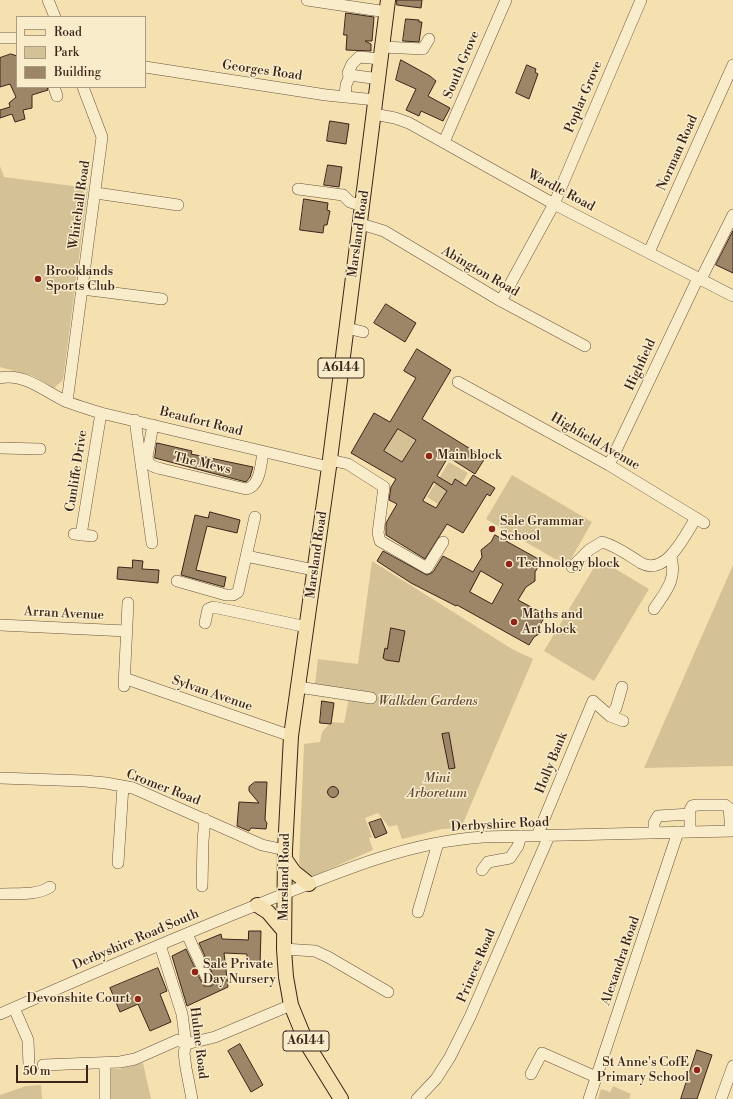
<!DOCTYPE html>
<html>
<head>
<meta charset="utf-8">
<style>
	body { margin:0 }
	#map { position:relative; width:733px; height:1099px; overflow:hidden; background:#f5e1af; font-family:"Libre Bodoni",serif }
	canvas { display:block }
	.legend { position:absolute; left:16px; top:16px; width:130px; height:72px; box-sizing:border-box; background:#f8eccb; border:1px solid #ac9c84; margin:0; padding:5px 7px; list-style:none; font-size:12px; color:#3b241a }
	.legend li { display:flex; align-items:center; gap:8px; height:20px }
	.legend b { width:20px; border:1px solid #ac9c84 }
	.scale { position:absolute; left:16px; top:1065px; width:72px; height:18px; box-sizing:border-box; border:2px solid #3b241a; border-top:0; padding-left:5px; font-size:12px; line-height:14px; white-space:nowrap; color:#3b241a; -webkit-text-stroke:3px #f8eccb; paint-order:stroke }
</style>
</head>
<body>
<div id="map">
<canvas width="733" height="1099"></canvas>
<ul class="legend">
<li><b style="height:5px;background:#f5e1af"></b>Road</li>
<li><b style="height:11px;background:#d5c196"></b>Park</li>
<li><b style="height:11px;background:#9c8667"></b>Building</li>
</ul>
<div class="scale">50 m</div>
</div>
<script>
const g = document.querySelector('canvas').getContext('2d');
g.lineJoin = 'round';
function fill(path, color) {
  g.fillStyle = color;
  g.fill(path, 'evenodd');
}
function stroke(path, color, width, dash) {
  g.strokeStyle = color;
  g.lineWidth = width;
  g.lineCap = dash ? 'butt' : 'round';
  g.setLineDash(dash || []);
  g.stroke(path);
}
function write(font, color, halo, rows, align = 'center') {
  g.font = font + ' "Libre Bodoni",serif';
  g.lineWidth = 3;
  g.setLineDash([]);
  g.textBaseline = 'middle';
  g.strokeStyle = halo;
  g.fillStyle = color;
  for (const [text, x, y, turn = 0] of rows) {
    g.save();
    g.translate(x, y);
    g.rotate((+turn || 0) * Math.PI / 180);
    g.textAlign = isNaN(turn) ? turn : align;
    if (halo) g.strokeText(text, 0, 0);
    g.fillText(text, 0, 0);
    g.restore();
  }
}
fill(new Path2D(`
	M0,166L4,177L88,188L63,380L54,388L33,376L0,367Z
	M393,427L415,440L402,462L384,451Z
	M449,462L468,473L446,509L427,497Z
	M512,475L592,522L567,566L486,519Z
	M599,559L649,589L594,681L544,651Z
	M372,561L512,649L533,659L461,828L442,829L402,839L397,825L389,827L378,813L365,818L372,837L369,838L373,850L311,877L306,874L299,864L304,744L320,742L322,732L331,722L344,723L349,698L314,692L318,659L358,664Z
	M733,565V766L644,768Z
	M143,1063L151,1099H102V1069H119Z
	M41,1085L42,1099H0V1095L26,1086Z
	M613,1086L631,1094L629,1099H598L601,1089L610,1092Z`), '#d5c196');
const building = new Path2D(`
	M397,0H422L421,8L397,5Z
	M346,13L374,17L372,41H365L371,44V51L346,50L347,35H344Z
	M406,19L419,20V22H422L419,42L403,41Z
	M11,54L17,56V87H47L48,90L32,95V108L23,110L25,119L15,122L12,114L0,118V110L10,107L9,103L16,97L10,84L0,87V58Z
	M401,60L430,76L436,81L428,96L450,108L443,121L421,111L419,116L406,110L416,89L396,80Z
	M527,65L536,69L535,72L538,74L529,99L516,93Z
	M330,121L349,124L346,144L327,141Z
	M328,165L342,167L339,187L324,185Z
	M304,199L328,203L327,210L330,211L327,225H324L323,233L300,230Z
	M733,231V273L716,265Z
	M386,304L416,323L405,342L374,323Z
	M417,349L451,370L422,419L485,458L475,474L448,457L437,476L452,485L455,479L466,486L473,475L495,488L490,496L487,494L463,533L447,524L425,559L386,535V523L397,504L389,500L391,487L396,479L351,453L374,413L390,422L416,378L404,371ZM398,429L416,440L402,462L384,451ZM434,482L447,491L436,508L423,501Z
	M157,443L192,451L191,454L253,467L250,477L246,482L155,458Z
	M210,512L240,520L237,533L207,526L196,570L226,577L224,587L181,575L195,515L208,518Z
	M495,535L542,561L535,572V581L526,587L518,600L546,615L538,628L539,634L534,637L529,645L457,605L456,606L411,583L377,561L383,551L427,575L433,572L443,556L473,572L482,557L481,550L491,542ZM481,571L503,584L492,604L470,592Z
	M133,560L143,561L142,569L159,570L158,583L117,579L118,567L132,568Z
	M391,628L405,631L399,662L386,660L383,658L385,648L387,649Z
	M322,701L334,703L331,724L320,723Z
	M449,733L455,768L449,769L442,734Z
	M255,782H267L265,820L267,823L266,829L251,828L249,831L237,826L239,802L259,803L249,791V787Z
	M327.5 792a5.5 5.5 0 1 1 11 0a5.5 5.5 0 1 1-11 0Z
	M381,819L387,833L375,838L369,823Z
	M249,931H261L260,964H247V954L224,953L228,987L187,1006L172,956L186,949L202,983L204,986H211L214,984V977L199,943L221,934L222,939L248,940Z
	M158,968L167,991L160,994L171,1022L150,1031L138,1004L120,1012L110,988Z
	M240,1044L263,1085L251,1092L228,1051Z
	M697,1050L712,1055L697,1099H681Z`);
fill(building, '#9c8667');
stroke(building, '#3b241a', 1);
const minor = new Path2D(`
	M48,0L55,17
	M307,0L387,12
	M0,38H17
	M383,47L423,49L429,39
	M145,67L326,95L376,100
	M379,79L350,75L348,73L352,64L359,57L381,59
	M54,87L57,96
	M345,97L346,85L350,75
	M374,114L395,118L409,123L554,204L733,296
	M444,142L506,0
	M298,189L343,195L350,202L363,206
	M96,193L178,205
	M361,224L384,231L501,301L585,346
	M649,252L733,65
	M701,279L733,215
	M82,289L162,299
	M501,301L554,204L641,0
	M347,328L363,332
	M0,378C23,372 46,392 65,401C77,406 89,409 101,413L329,467
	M458,382L609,465L704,523
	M67,402L102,137L83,87
	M135,420L152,543
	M153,425L147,457C148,466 154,467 162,469L246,489C260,487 261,464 263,452
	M0,448L40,449
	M330,460L348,464L384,487L378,533L380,541L427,568L443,542
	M609,465L698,278
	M74,534L92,536
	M81,535L101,413
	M246,556L314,570
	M572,567L589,550L602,542C617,546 628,555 641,563C666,577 685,535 696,518
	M177,581L226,595H233L238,592L255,517
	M654,609C666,591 677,580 671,557
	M205,623L208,609L213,607L307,627
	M0,625L127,631
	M124,678L291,736
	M124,686L128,603
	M298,687L371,698
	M610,716L616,708L622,687
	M0,778L85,781L106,783L133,788L262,845L285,850
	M654,832V823L658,816L690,814
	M690,832V810L692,806L697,805H725L729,808L731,831
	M537,836L593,701L610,716L623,721
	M118,863L123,786
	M482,870L488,862L510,858L518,846L521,836
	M202,886L203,841L205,819
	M0,894C16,893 36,896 50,887
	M418,912L438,843
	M187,934L208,980
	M160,945L182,1014L186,1044L184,1053L186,1068L192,1099
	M284,949L315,951L328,957L388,992
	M14,1008L28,1040L29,1065
	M0,1014C86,976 172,939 259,904C331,875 405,842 483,837L733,831
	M186,1044L215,1037L291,1005
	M105,1063V1099
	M43,1065L120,1062L135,1059L178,1040L186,1044
	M531,1074L542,1053L596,1077
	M417,1099L436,1079L450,1057L470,1017L549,836
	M589,1099L678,832
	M721,1099L733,1066`);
const major = new Path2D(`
	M285,859L294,872L309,884
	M257,905L268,912L284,931
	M341,1099L307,1044L291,1005L286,977L284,949L285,850L291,736L329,467L388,0`);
stroke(minor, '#6a533f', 12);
stroke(major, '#3b241a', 16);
stroke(minor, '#f8eccb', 11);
stroke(major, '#f5e1af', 14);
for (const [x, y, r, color] of [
	[38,279,4,"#8f2418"],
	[429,456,4,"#8f2418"],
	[492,529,4,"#8f2418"],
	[509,564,4,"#8f2418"],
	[514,622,4,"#8f2418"],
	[195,972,4,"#8f2418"],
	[138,999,4,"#8f2418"],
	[697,1070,4,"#8f2418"]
]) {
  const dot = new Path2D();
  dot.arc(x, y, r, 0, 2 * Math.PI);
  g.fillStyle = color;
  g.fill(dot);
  stroke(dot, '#f8eccb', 1.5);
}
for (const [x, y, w] of [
	[341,368,46],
	[306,1041,46]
]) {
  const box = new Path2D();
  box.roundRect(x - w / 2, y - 10, w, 20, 3);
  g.fillStyle = '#f8eccb';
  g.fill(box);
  stroke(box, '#3b241a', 1);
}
write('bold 12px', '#3b241a', null, [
	["A6144",341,368],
	["A6144",306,1041]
]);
write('13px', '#3b241a', '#f8eccb', [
	["South Grove",462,65,-67],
	["Georges Road",262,71,8],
	["Poplar Grove",584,97,-67],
	["Norman Road",678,153,-66],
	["Wardle Road",561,191,28],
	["Whitehall Road",80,205,-82],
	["Marsland Road",359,234,-82],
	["Abington Road",480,272,30],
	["Highfield",641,365,-65],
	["Beaufort Road",201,422,14],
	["Highfield Avenue",595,442,30],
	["The Mews",202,464,13],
	["Cunliffe Drive",77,471,-81],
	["Marsland Road",317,555,-82],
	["Arran Avenue",64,614,3],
	["Sylvan Avenue",212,694,19],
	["Holly Bank",552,763,-68],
	["Cromer Road",163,788,21],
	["Derbyshire Road",500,825,-3],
	["Marsland Road",285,877,-89],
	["Derbyshire Road South",136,940,-23],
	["Alexandra Road",621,961,-71],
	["Princes Road",477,966,-67],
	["Hulme Road",198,1043,83]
]);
write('13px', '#3b241a', '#f8eccb', [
	["Brooklands",46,272],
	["Sports Club",46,287],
	["Main block",437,456],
	["Sale Grammar",500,522],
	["School",500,537],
	["Technology block",517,564],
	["Maths and",522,615],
	["Art block",522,630],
	["Sale Private",203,965],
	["Day Nursery",203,980],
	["Devonshite Court",130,999,"right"],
	["St Anne's CofE",689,1063,"right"],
	["Primary School",689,1078,"right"]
], 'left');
write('italic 13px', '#624b39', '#f8eccb', [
	["Walkden Gardens",428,702],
	["Mini",437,779],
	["Arboretum",437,794]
]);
</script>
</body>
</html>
